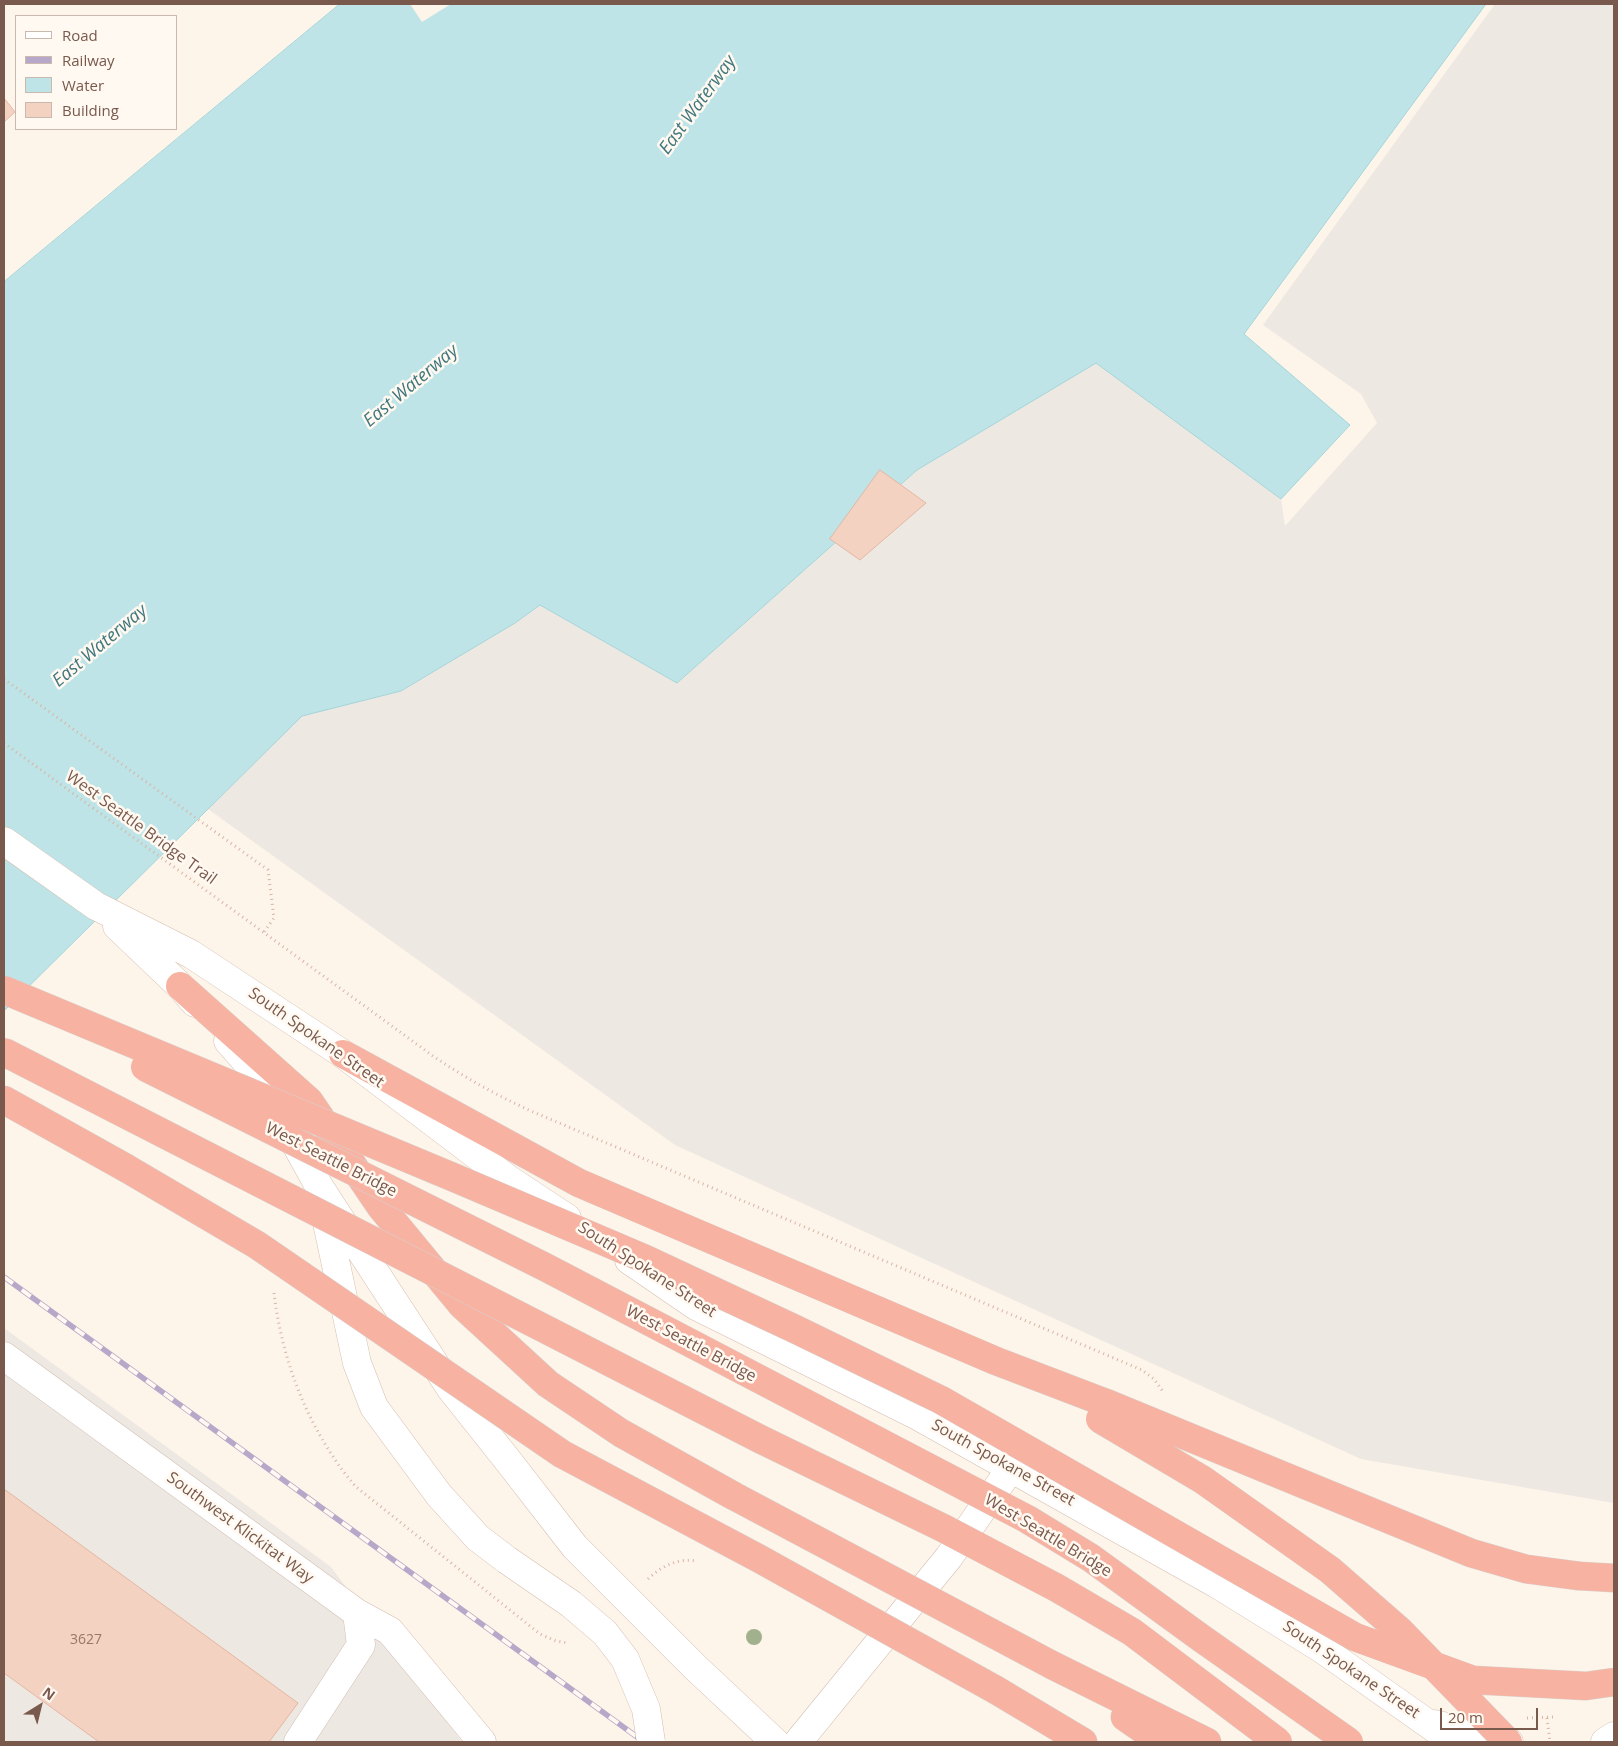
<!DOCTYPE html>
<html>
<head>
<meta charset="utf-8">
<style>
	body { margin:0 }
	#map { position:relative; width:1618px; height:1746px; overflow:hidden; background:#fdf4ea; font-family:"Open Sans",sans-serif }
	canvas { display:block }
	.frame { position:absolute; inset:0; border:5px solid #79594c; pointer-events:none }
	.legend { position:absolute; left:15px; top:15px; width:162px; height:115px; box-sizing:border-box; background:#fff9f1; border:1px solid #c9b9af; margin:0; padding:6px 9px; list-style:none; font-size:15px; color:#79594c }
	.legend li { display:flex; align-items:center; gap:10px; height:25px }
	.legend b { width:25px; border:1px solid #c9b9af }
	.north { position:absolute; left:15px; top:1681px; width:50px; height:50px; -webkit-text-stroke:4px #fff9f1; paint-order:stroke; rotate:36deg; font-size:14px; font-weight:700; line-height:20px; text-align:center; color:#79594c }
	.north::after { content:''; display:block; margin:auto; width:18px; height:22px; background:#79594c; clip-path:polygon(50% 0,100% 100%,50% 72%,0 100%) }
	.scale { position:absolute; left:1440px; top:1708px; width:98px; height:22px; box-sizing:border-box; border:2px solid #79594c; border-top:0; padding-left:6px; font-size:15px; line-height:18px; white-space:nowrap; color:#79594c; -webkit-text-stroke:4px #fff9f1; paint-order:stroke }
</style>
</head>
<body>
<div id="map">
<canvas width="1618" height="1746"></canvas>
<div class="frame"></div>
<ul class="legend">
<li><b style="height:6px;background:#fff"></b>Road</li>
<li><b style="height:6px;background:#b7a7c8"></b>Railway</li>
<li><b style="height:14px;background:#bee4e7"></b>Water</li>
<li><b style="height:14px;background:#f3d2c2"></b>Building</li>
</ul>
<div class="north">N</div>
<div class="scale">20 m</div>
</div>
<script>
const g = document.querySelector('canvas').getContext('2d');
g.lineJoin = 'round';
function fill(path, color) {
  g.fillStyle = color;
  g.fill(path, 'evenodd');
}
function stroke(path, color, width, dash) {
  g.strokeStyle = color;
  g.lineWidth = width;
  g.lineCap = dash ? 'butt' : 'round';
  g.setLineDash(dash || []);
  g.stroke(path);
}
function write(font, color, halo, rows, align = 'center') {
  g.font = font + ' "Open Sans",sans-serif';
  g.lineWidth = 5;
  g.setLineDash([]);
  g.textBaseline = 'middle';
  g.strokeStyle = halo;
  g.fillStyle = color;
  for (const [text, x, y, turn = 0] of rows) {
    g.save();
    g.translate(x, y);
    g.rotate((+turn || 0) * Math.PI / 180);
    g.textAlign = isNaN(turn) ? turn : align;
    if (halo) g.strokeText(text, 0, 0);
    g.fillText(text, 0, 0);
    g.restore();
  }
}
fill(new Path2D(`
	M1495,4H1614V1503L1361,1459L675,1145L208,809L302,715L401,691L515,623L540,605L677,683L917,470L1096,362L1281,499L1285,526L1377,423L1361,394L1263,325Z
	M4,1328L331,1567L462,1742H4Z`), '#eee8e3');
const water = new Path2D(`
	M340,4H1486L1244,334L1350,425L1281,499L1096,363L917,470L677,683L540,605L515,623L401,691L302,716L4,1011V282Z`);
fill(water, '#bee4e7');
stroke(water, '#a4d5d9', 1);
fill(new Path2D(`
	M410,4H451L422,22Z`), '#fdf4ea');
const building = new Path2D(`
	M4,98L15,112L4,122Z
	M880,470L926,503L860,560L830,539Z
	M4,1489L298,1703L269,1742H99L4,1673Z`);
fill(building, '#f3d2c2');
stroke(building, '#e5b7a2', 1);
const street = new Path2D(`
	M4,1356L357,1613L390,1631L482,1742
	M298,1742L361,1645L357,1613
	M798,1742L949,1557L1011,1468`);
const secondary = new Path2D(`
	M4,841L96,906L191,954L343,1054L508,1179L567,1218
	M117,926L180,986L195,1003
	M228,1041L257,1074L320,1188L451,1389L509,1462L575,1547L695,1667L775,1742
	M323,1204L357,1363L374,1407L439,1495L478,1538L507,1560
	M629,1260L696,1306L918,1416L1217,1584L1322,1649L1454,1742
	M1435,1724L1509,1742
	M1605,1742L1614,1736`);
const highway = new Path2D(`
	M180,986L309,1101L381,1207L462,1305L548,1384L621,1433L732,1495
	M343,1054L579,1183L996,1361L1106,1403
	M4,1100L126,1168
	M1579,1576L1614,1578
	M1052,1665L1207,1742
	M996,1690L1083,1742
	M1125,1717L1161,1742`);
stroke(street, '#d2beb2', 29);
stroke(secondary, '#d5beaf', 29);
stroke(highway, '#d9d1cd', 29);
stroke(new Path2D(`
	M4,679L268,870L274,918L264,932
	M4,743L433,1056C464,1077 496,1095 531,1111L1142,1370L1154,1379L1164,1393
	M274,1293C281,1352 301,1409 334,1458C340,1468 348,1477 355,1486L540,1634L556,1641L568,1643
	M648,1579C662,1566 677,1558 696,1561
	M1527,1718L1553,1717
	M1547,1718L1550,1742`), '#d8b5a4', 3, [1, 4]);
stroke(street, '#fff', 28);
stroke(secondary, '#fff', 28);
stroke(highway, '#f7b2a2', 28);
const rail = new Path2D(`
	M4,1277L644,1742`);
stroke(rail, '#b7a7c8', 5.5);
stroke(rail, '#fff9f1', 4, [11]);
const secondaryBridge = new Path2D(`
	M507,1560L571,1604L605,1633L625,1659L646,1709L651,1742`);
const highwayBridge = new Path2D(`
	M4,990L455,1178L643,1258L795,1329L941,1400L1355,1637L1473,1680L1586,1686L1614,1682
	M4,1052L760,1439L943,1528L1057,1588L1132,1632L1278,1742
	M145,1067L545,1267L1027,1519L1091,1558L1201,1638L1349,1742
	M126,1168L257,1245L562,1454L758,1558L996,1690
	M1106,1403L1471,1553L1526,1569L1579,1576
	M1100,1419L1203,1480L1330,1570L1400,1631L1508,1742
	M732,1495L1052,1665`);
stroke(secondaryBridge, '#d5beaf', 29, []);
stroke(highwayBridge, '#d9d1cd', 29, []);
stroke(secondaryBridge, '#fff', 28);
stroke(highwayBridge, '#f7b2a2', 28);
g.fillStyle = '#a1b08d';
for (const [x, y] of [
	[754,1637]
]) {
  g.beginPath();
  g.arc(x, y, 8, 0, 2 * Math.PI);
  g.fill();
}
write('14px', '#98776a', null, [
	["3627",86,1640]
]);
write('16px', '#79594c', '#fff9f1', [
	["West Seattle Bridge Trail",141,828,36],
	["South Spokane Street",316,1038,35],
	["West Seattle Bridge",331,1160,27],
	["South Spokane Street",647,1270,33],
	["West Seattle Bridge",691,1344,28],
	["South Spokane Street",1003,1463,29],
	["Southwest Klickitat Way",240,1528,36],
	["West Seattle Bridge",1048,1536,31],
	["South Spokane Street",1351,1670,34]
]);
write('italic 18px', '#40777e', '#fff9f1', [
	["East Waterway",698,105,-54],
	["East Waterway",411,386,-40],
	["East Waterway",100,646,-40]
]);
</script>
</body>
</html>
